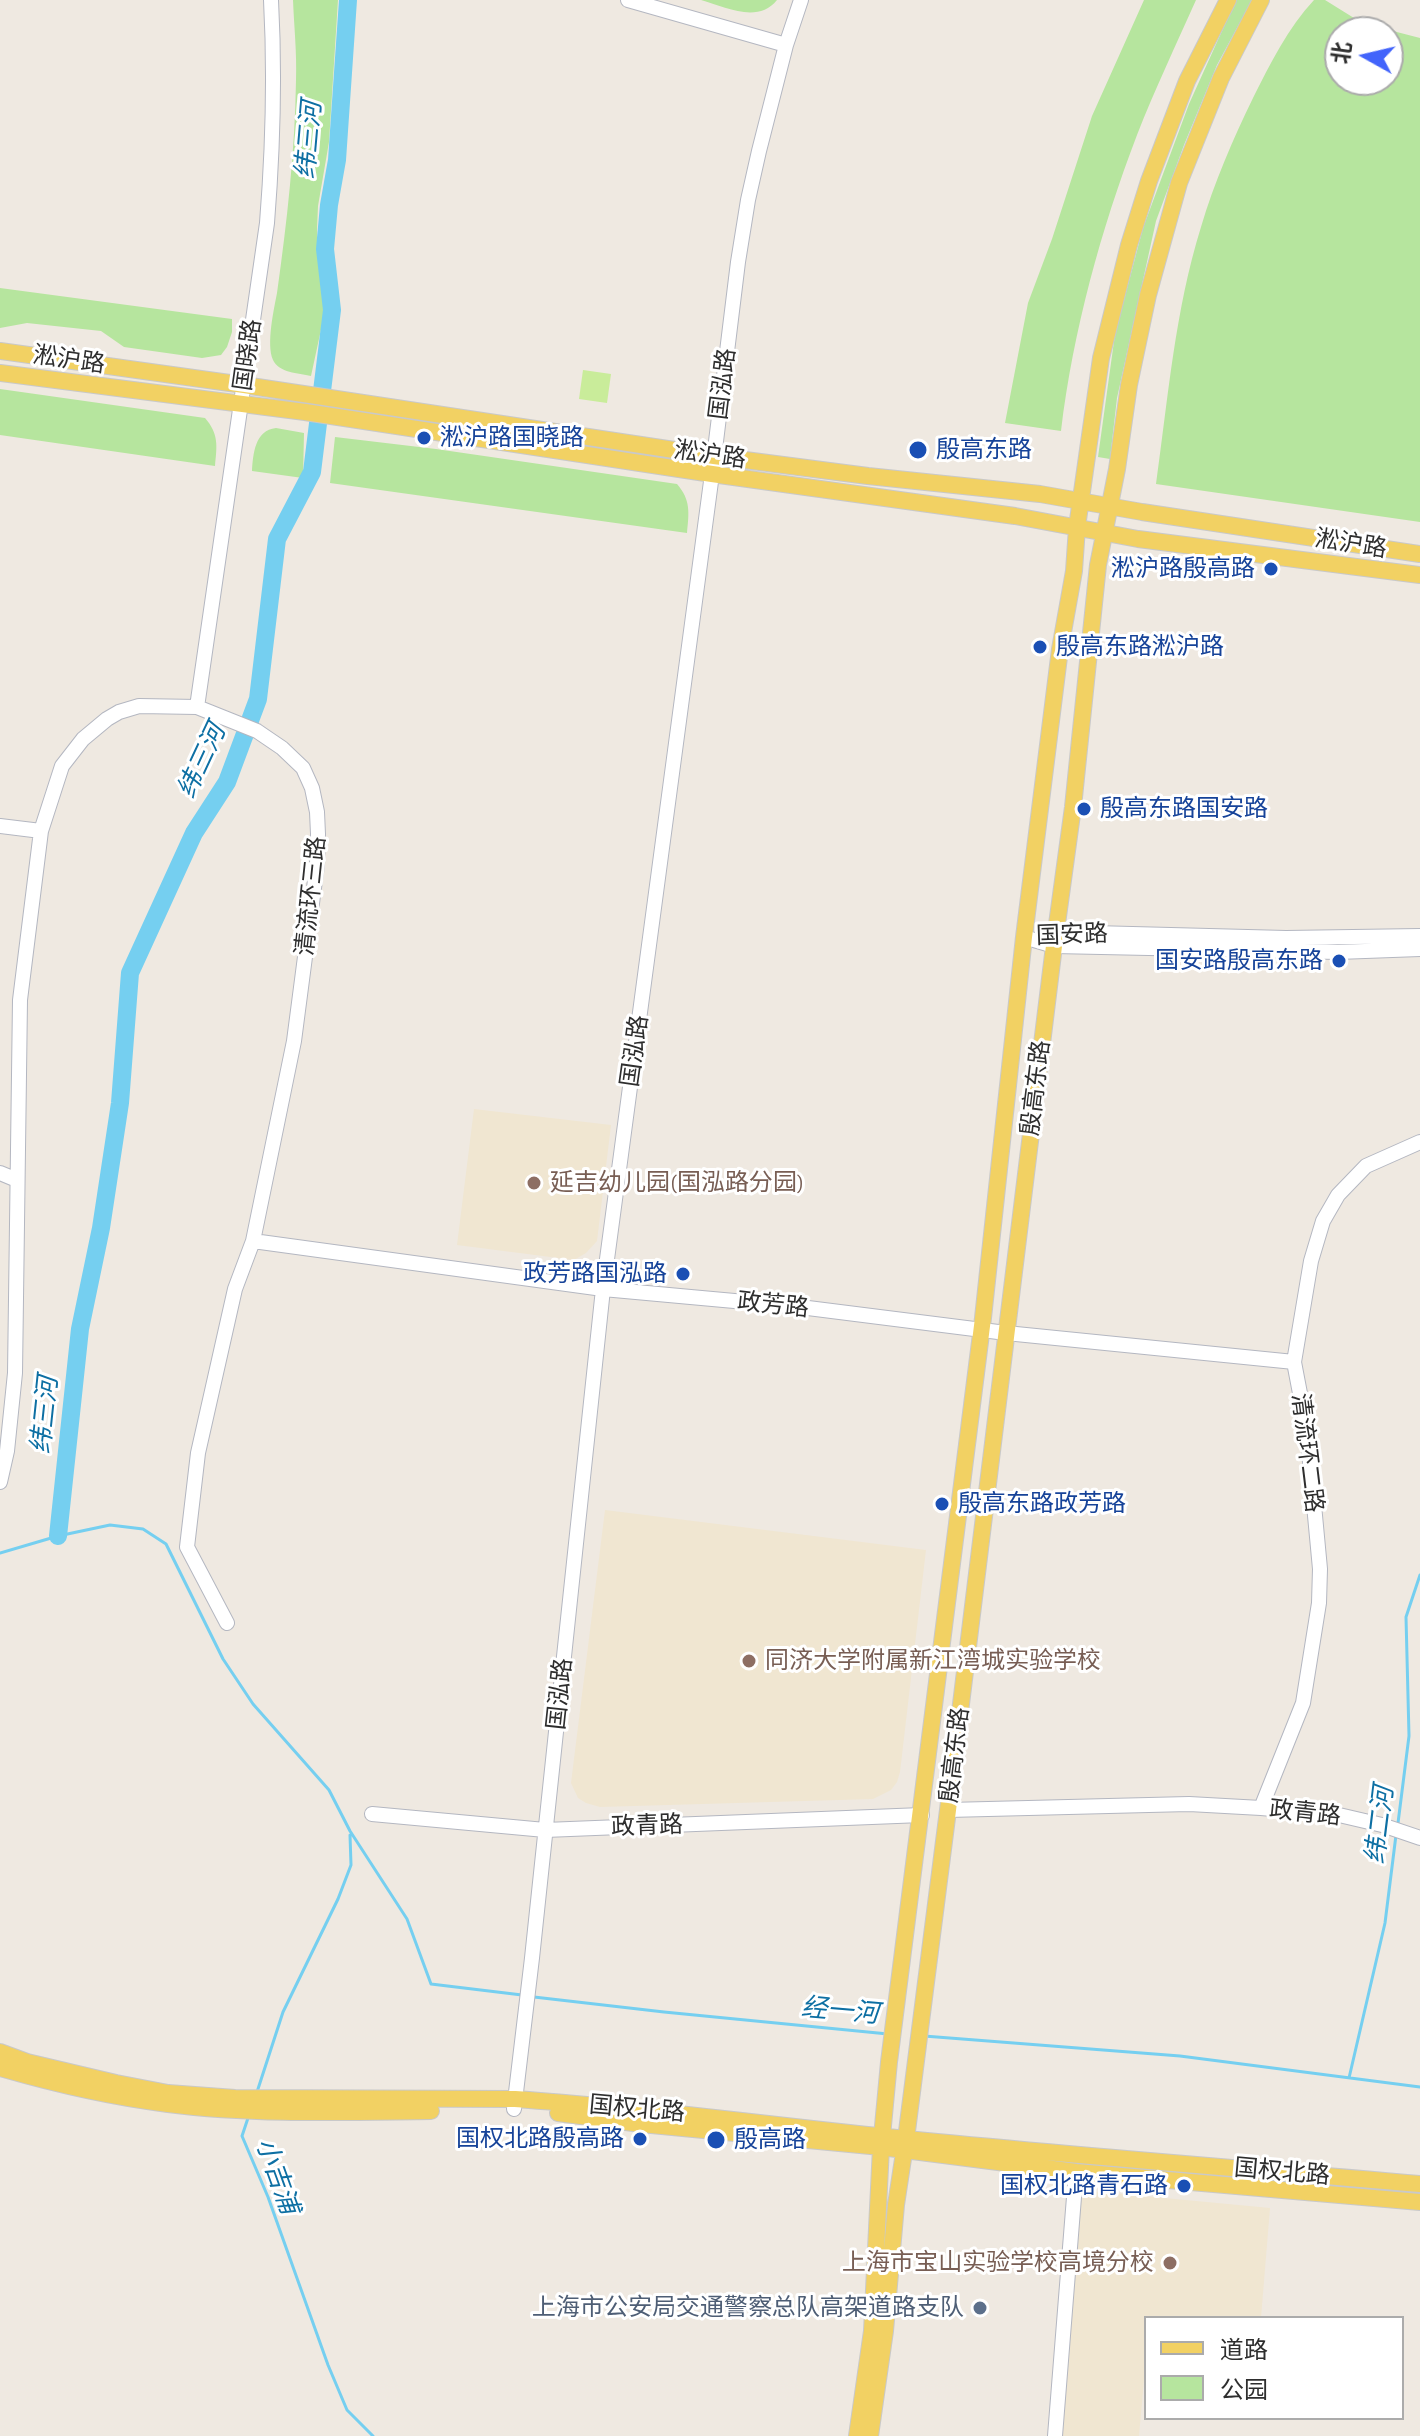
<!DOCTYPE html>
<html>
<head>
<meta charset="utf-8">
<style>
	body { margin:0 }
	#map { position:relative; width:1420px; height:2436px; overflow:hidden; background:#efe9e1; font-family:"Alegreya Sans","Noto Sans SC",sans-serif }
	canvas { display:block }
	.legend { position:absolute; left:1144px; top:2316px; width:260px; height:104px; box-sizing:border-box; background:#fff; border:2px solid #ababab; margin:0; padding:10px 14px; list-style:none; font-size:24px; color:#2e2e2e }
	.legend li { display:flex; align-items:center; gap:16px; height:40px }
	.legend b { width:40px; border:2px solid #ababab }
	.north { position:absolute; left:1324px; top:16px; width:80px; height:80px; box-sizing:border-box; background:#fff; border:2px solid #ababab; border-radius:50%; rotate:278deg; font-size:22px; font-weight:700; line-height:32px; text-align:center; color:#2e2e2e }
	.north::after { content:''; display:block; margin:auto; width:28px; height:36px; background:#4264fb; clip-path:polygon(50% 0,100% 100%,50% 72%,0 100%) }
</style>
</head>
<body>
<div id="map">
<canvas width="1420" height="2436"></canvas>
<ul class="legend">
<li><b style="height:10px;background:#f2d163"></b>道路</li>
<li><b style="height:22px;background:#b6e59e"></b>公园</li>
</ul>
<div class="north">北</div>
</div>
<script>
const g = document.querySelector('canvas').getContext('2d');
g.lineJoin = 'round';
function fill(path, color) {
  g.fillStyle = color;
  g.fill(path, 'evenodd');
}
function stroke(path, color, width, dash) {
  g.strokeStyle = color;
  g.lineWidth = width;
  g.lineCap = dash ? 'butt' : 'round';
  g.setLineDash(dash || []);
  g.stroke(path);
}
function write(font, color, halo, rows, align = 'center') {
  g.font = font + ' "Alegreya Sans","Noto Sans SC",sans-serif';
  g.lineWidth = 6;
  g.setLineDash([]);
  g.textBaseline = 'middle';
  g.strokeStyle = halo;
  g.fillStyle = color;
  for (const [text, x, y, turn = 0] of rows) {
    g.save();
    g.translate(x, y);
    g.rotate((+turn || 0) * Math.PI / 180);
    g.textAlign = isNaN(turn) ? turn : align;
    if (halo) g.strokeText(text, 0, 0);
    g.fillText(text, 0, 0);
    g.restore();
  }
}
fill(new Path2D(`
	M474,1109L611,1125L597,1241L586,1253L574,1260L457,1245Z
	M605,1510L926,1550L900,1772L897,1782L891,1790L873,1799L600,1807L586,1803L578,1798L571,1783Z
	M1080,2190L1270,2208L1261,2318H1146V2357L1139,2436H1062Z`), '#f0e6d1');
fill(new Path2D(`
	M293,0H338L329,142L318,206L317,230L318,258L325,311L311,376C298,373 279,373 273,360C266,344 274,309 277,293C287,222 295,151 296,80C297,53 294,26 293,0Z
	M701,0H777C758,24 725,7 701,0Z
	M1144,0H1196C1176,45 1155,89 1137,135C1101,229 1073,331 1061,431L1005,423L1028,303L1052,239L1092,116Z
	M1236,0H1252L1217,65L1184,145L1156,221L1117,398L1110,459L1098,457L1115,334L1143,228L1189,104Z
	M1314,0H1325L1362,23L1420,38V522L1156,484C1168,399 1175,310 1201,227C1214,183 1233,139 1253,98C1270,64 1288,28 1314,0ZM1340,32H1388V80H1340Z
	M0,288L232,319V332L227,347L221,355L202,358L124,347L101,331L27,323L0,328Z
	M0,389L205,418C219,434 217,446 215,466L0,435Z
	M276,428L304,433L303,478L252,471C253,454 255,430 276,428Z
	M335,437L436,449L677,484C691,500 689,513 687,533L330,483Z`), '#b6e59e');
fill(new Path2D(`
	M583,370L611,374L607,403L579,399Z`), '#c9ec9a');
stroke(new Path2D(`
	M0,1553L58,1536L110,1525L143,1529L166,1544L223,1659L253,1704L329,1790L350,1831L407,1919L431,1984L522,1995
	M1398,1823L1409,1736L1406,1617L1420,1575
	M534,1997L664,2012L888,2034
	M924,2036L1180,2056L1420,2087
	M1349,2078L1385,1923L1396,1835
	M257,2092L283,2012L338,1899L351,1865L350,1835
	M248,2118L242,2136L268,2197L328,2365L347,2410L373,2436`), '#75cff0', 3);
stroke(new Path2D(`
	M58,1536L80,1329L101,1228L120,1103L130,973L194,833L227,782L258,699L277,539L312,472L332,310L325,249L329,205L337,160L348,0`), '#75cff0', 18);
const minor = new Path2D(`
	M628,0L786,45
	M197,707L267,223C273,148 275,75 271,0
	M0,826L41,831
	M1045,934L1055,932L1286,938L1420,936
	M1024,937L1054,946L1338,952L1420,949
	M0,1173L17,1180
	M253,1241L603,1289L800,1307L1006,1333L1294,1362
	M0,1482L7,1451L15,1373L20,1000L41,831L62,766L83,739L107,719L119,712L139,706L197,707L257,731L282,748L303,768L312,788L317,812L318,834L317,865L294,1041L253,1241L235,1289L198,1453L187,1547L227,1623
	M1261,1808L1303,1703L1319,1603L1320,1569L1307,1430L1294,1362L1311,1261L1323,1221L1338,1195L1366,1166L1420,1142
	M948,1810L1189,1804L1261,1808L1339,1815L1382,1825L1420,1838
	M372,1814L545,1830L922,1815
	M514,2109L532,1958L603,1289L712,474L738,262L748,200L759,151L786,45L801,0
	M1055,2436L1076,2172`);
const major = new Path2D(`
	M0,351L244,385L714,456L868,476L1040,494L1142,512L1420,554
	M0,373L305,412L712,474L1015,516L1138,539L1420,575
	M0,2052L27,2062L116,2083L168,2093L235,2098L515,2099C646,2108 776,2126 907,2139C1078,2156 1249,2169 1420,2184
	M0,2068C55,2084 111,2097 168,2104C255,2115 344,2112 431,2111
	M558,2113L641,2124L881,2147L1076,2172L1420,2202
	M857,2436L872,2331L881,2147L889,2062L983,1318L1024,937L1060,649L1074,571L1077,527L1101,358L1129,245L1149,181L1187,81L1228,0
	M870,2436L885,2331L896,2205L906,2139L948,1810L1054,946L1073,807L1098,565L1117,469L1129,385L1148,295L1179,183L1221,78L1261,0`);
stroke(minor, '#b4b7c1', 16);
stroke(major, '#c9c9c9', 18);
stroke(minor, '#fff', 14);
stroke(major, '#f2d163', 16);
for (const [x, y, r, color] of [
	[424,438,8,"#1a4fb4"],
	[918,450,10,"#1a4fb4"],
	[1271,569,8,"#1a4fb4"],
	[1040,647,8,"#1a4fb4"],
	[1084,809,8,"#1a4fb4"],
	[1339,961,8,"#1a4fb4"],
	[534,1183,8,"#8d6e63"],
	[683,1274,8,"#1a4fb4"],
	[942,1504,8,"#1a4fb4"],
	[749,1661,8,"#8d6e63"],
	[640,2139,8,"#1a4fb4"],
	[716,2140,10,"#1a4fb4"],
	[1184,2186,8,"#1a4fb4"],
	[1170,2263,8,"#8d6e63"],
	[980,2308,8,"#5c6f8a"]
]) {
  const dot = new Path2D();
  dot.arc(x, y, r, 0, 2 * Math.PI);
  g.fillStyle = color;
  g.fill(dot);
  stroke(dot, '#fff', 3);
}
write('24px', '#2e2e2e', '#fff', [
	["国晓路",248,355,-82],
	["淞沪路",69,360,8],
	["国泓路",723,384,-83],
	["淞沪路",710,455,8],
	["淞沪路",1351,544,9],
	["清流环三路",311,896,-84],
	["国安路",1072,935,-2],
	["国泓路",635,1051,-82],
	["殷高东路",1036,1088,-83],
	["政芳路",773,1305,6],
	["清流环二路",1307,1453,83],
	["国泓路",560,1694,-84],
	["殷高东路",955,1755,-83],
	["政青路",1305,1813,6],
	["政青路",647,1826,-2],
	["国权北路",637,2109,5],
	["国权北路",1282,2172,5]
]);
write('24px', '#164399', '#fff', [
	["淞沪路国晓路",440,438],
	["殷高东路",936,450],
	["淞沪路殷高路",1255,569,"right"],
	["殷高东路淞沪路",1056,647],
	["殷高东路国安路",1100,809],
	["国安路殷高东路",1323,961,"right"],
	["政芳路国泓路",667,1274,"right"],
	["殷高东路政芳路",958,1504],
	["国权北路殷高路",624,2139,"right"],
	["殷高路",734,2140],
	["国权北路青石路",1168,2186,"right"]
], 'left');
write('24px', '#785e54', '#fff', [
	["延吉幼儿园(国泓路分园)",550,1183],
	["同济大学附属新江湾城实验学校",765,1661],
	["上海市宝山实验学校高境分校",1154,2263,"right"]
], 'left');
write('24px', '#4e5e75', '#fff', [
	["上海市公安局交通警察总队高架道路支队",964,2308]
], 'right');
write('italic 26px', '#0d6fa3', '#fff', [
	["纬三河",309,140,-85],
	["纬三河",202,761,-65],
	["纬三河",45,1415,-84],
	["纬二河",1380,1825,-83],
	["经一河",840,2011,5],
	["小吉浦",277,2176,70]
]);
</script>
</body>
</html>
